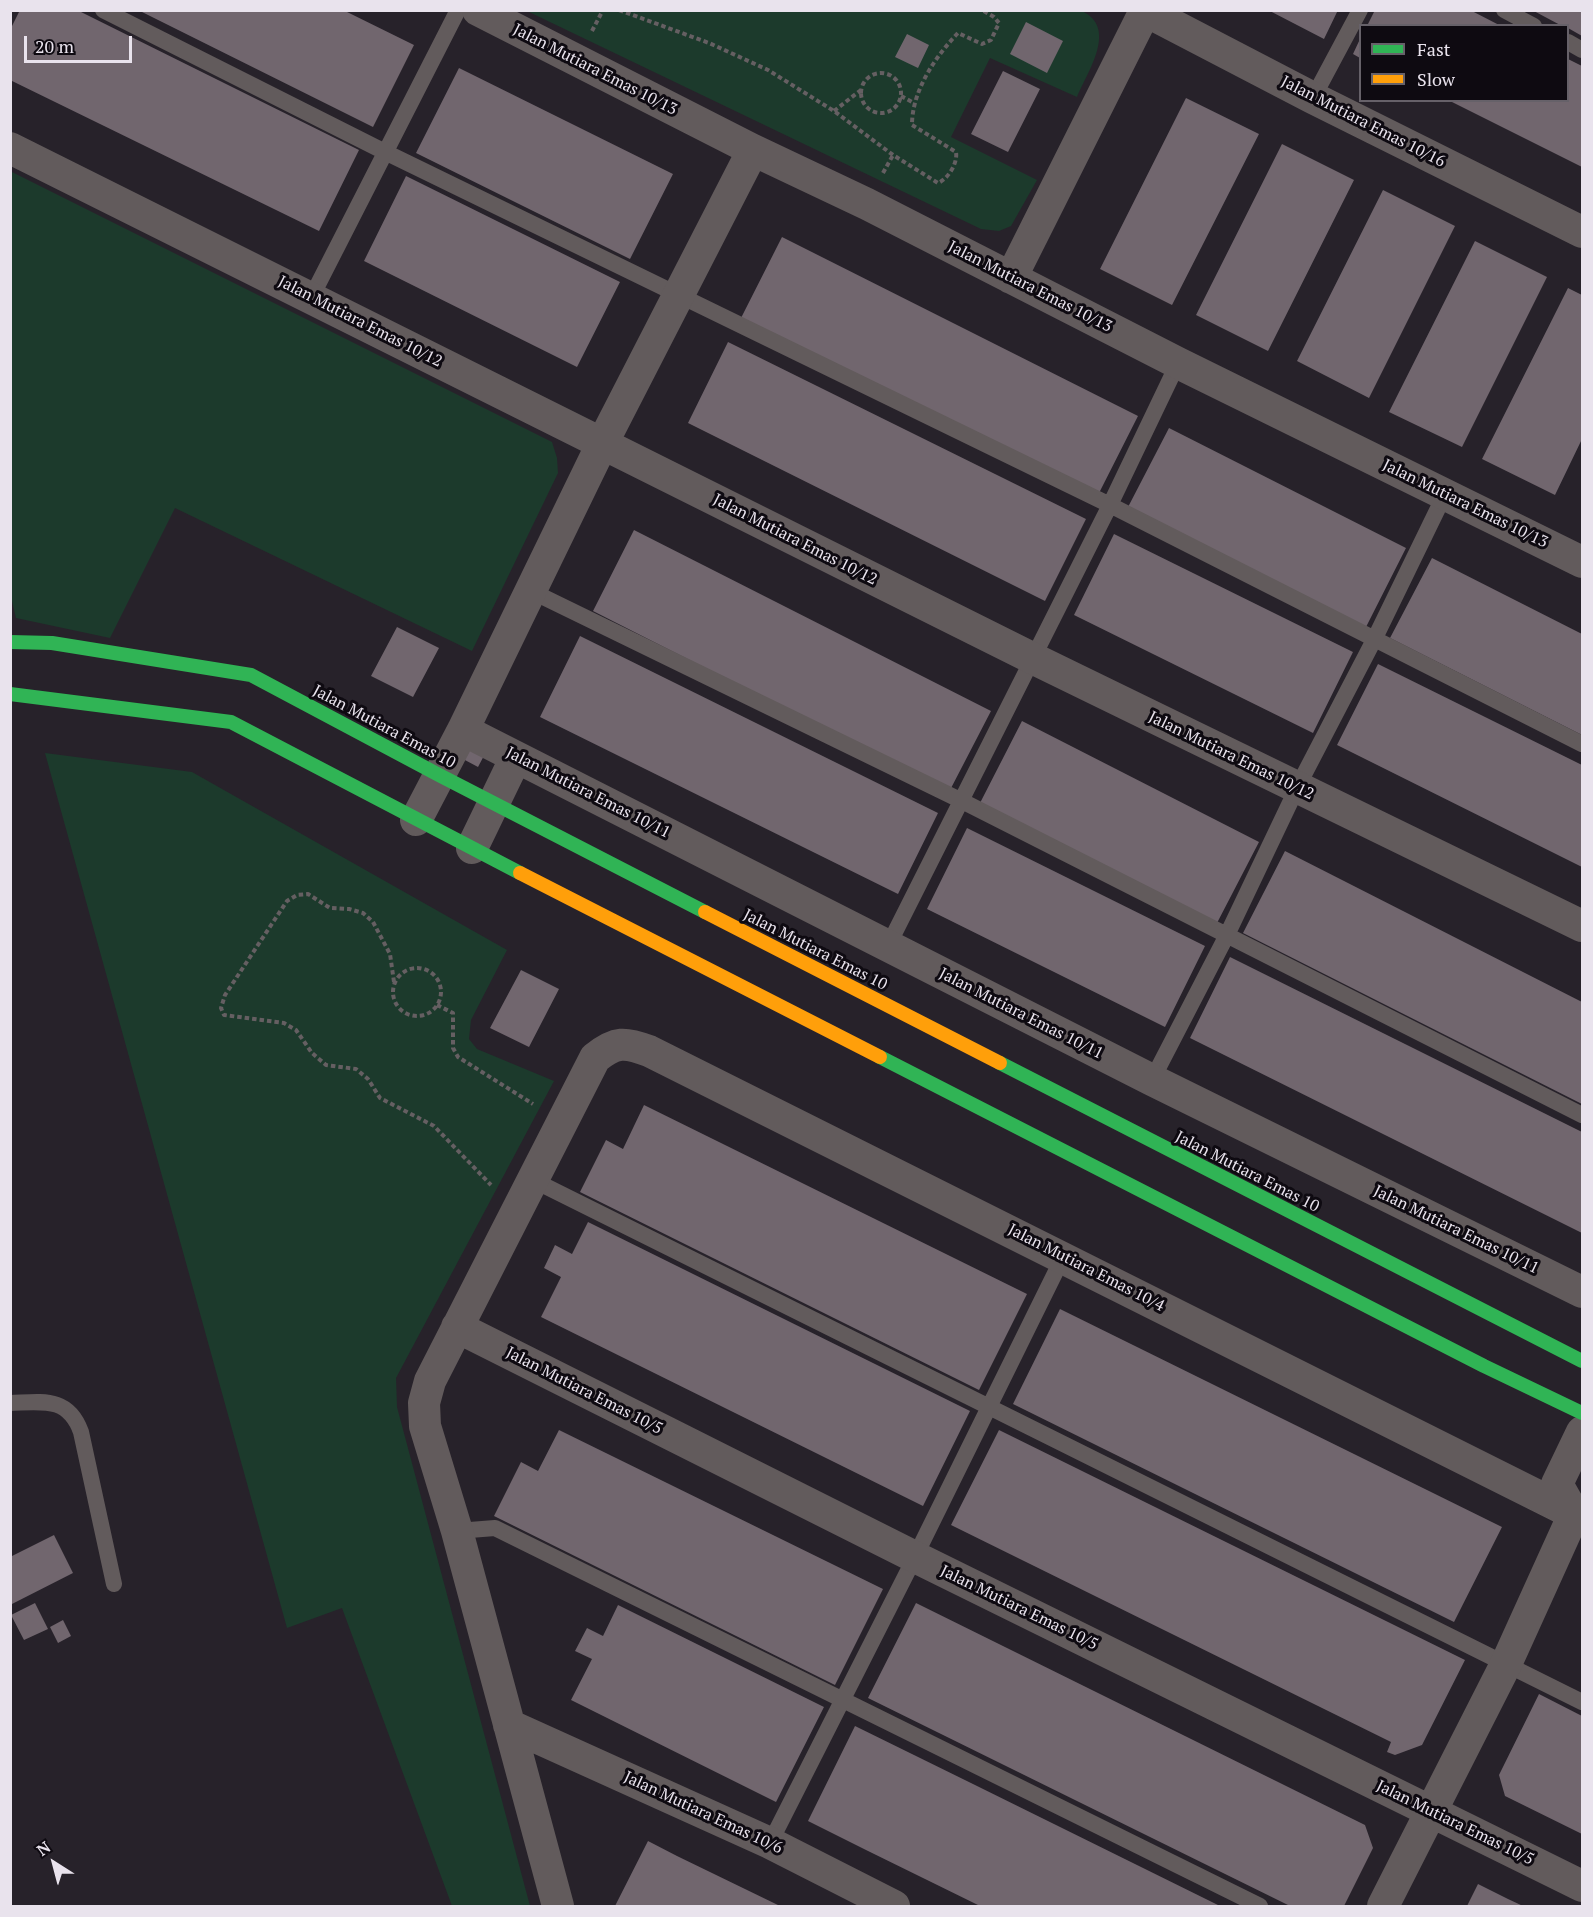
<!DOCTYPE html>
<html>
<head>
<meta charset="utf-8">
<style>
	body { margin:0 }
	#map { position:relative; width:1593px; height:1917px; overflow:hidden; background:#27222a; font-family:"PT Serif",serif }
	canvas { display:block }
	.frame { position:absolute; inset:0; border:12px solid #e9e3ed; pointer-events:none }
	.legend { position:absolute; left:1359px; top:24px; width:210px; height:78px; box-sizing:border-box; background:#0e0a11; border:2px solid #666169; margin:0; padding:8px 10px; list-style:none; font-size:18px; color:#e9e3ed }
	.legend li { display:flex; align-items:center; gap:12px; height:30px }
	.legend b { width:30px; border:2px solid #666169 }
	.north { position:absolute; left:24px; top:1833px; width:60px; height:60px; -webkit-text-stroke:4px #0e0a11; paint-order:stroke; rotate:324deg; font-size:16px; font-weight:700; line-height:24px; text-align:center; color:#e9e3ed }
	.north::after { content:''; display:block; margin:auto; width:21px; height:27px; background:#e9e3ed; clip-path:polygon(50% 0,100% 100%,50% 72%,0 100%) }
	.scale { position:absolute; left:24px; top:36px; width:108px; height:27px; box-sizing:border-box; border:3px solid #e9e3ed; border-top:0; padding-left:8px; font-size:18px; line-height:21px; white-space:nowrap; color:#e9e3ed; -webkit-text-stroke:4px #0e0a11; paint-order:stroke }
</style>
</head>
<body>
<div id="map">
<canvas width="1593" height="1917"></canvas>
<div class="frame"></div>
<ul class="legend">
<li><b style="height:8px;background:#30b455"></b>Fast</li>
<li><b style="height:8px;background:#ff9f0a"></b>Slow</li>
</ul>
<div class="north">N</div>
<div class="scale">20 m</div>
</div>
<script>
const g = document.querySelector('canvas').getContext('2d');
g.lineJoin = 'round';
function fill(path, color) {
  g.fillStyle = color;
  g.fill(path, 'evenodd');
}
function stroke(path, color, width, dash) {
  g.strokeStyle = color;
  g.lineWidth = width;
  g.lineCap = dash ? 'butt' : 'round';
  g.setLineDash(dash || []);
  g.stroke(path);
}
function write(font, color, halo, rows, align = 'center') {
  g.font = font + ' "PT Serif",serif';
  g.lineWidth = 6;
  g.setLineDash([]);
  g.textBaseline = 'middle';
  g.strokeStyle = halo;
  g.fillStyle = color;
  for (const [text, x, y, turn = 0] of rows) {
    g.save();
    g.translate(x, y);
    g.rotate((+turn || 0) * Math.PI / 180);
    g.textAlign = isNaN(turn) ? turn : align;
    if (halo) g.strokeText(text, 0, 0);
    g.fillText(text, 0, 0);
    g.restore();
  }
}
fill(new Path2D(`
	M527,11H1082C1118,28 1088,71 1077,97L990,58L951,137L1037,180L1011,226L999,231L981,229Z
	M10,171L552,442L557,458L558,473L472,651L175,508L110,638L16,618L10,593Z
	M45,753L192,772L507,950L471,1020L469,1039L477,1049L554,1081L396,1378L397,1407L530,1906H452L342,1608L287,1628Z`), '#1c3a2c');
fill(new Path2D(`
	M20,10H77L359,150L319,231L10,80V30Z
	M138,10H343L414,45L373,127Z
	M1268,10H1338L1324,39Z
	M1375,10H1470L1501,26H1367Z
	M1532,10H1582V36L1568,28V26H1562Z
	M1026,22L1063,41L1047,73L1010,54Z
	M907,34L929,45L918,68L895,57Z
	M1360,39V58L1353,54Z
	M1568,59L1582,66V167L1448,100H1568Z
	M459,68L673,174L630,259L416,153Z
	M1003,71L1040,89L1008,152L971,134Z
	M1186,98L1259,134L1172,305L1100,269Z
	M1282,144L1354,180L1268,351L1196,315Z
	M406,176L620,282L577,367L364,261Z
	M1383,190L1455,226L1369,398L1297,361Z
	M782,237L1138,416L1097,497L741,318Z
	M1475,241L1547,277L1462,447L1389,412Z
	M1568,288L1582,295V439L1555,495L1482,459Z
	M728,342L1086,519L1045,601L688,423Z
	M1169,428L1406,548L1365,629L1127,509Z
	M634,530L991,711L949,792L593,611Z
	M1114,534L1353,652L1313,733L1074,615Z
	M1432,558L1582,634V735L1390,638Z
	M397,627L439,648L413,697L371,676Z
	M580,636L938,813L898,894L540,717Z
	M1378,664L1582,765V867L1337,745Z
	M1022,721L1259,842L1217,923L980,803Z
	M471,743L487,750L478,767L463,759Z
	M967,828L1205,946L1165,1027L927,909Z
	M1285,851L1582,1002V1104L1243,933Z
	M1230,957L1582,1132V1233L1190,1038Z
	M521,970L559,989L529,1047L490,1028Z
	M644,1105L1027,1294L979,1390L580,1192L606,1140L623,1149Z
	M588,1222L970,1411L923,1506L541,1317L561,1277L544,1268L555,1245L572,1254Z
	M1060,1309L1502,1527L1454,1622L1013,1404Z
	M559,1430L883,1589L835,1685L494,1516L521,1462L538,1471Z
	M999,1430L1465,1660L1422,1745L1395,1755L1387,1752L1391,1742L951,1525Z
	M54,1535L73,1573L10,1605V1557Z
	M35,1603L48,1629L24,1640L11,1615Z
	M916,1603L1365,1825L1373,1848L1344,1906H1290L868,1698Z
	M618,1605L824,1707L776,1802L571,1700L592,1659L575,1651L587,1628L603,1636Z
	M63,1620L71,1636L58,1643L50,1627Z
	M1539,1694L1582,1716V1834L1505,1796L1499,1775Z
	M855,1726L973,1784L1220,1906H980L866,1850L808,1821Z
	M648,1841L677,1856L780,1906H615Z
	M1478,1884L1508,1899L1523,1906H1467Z`), '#71666e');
stroke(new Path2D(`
	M619,10L709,43L768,70L834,111L893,155L938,183C948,179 958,163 956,152L912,125C912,91 935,57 958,33L982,44L991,40L999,23L994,17L982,10
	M592,31L603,10
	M861 93a20 20 0 1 1 40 0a20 20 0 1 1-40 0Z
	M901,96L914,103
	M834,111L861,90
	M883,173L893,155
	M393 992a24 24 0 1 1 48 0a24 24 0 1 1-48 0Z
	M394,982L390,954L373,922L363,913L349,909L330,908L308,894L297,895L287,901L225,995L221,1008L224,1015L284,1023L296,1030L312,1053L326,1065L356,1069L368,1079L380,1098L434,1126L491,1185
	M437,1005L453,1013V1048L458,1057L533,1104`), '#655f62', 4, [4.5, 3]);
stroke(new Path2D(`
	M103,10L385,152L1110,505L1582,744
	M1504,10L1534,26
	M1568,42L1582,50
	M1313,98L1360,10
	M311,298L458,10
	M531,591L962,801L1582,1115
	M888,946L1110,505L1178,363
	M1152,1080L1227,935L1297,788L1375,638L1445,494
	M533,1180L1582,1702
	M10,1403C42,1402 68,1396 81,1432L114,1584
	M457,1531L495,1528L1260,1906
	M770,1843L915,1557L1063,1257`), '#625b5c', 16);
stroke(new Path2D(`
	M478,10L753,150L867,204L1178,363L1582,562
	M1144,10L1313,98L1582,232
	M10,148L1032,658L1582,926
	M1011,278L1145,11
	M463,730L1152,1080L1582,1292
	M416,820L463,730L602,444L753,150
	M472,848L516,757
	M457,1327L915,1557L1582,1886
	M1574,1514L1557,1484L1582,1432
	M509,1725L770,1843L894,1906
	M558,1906L457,1531L425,1426L424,1403L430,1381L595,1058C616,1041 625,1042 649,1051L1574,1514
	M1383,1906L1506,1664L1574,1514L1582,1511`), '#625b5c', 32);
stroke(new Path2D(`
	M10,642L52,643L251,675L439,775L705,912
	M10,694L231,722L520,873
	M880,1057L1484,1366L1582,1413
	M1000,1063L1582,1361`), '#30b455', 14);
stroke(new Path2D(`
	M520,873L880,1057
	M705,912L1000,1063`), '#ff9f0a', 14);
write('16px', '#e9e3ed', '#0e0a11', [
	["Jalan Mutiara Emas 10/13",595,70,27],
	["Jalan Mutiara Emas 10/16",1363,122,27],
	["Jalan Mutiara Emas 10/13",1030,287,27],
	["Jalan Mutiara Emas 10/12",360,322,27],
	["Jalan Mutiara Emas 10/13",1465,504,26],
	["Jalan Mutiara Emas 10/12",795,540,27],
	["Jalan Mutiara Emas 10",384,727,28],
	["Jalan Mutiara Emas 10/12",1231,756,26],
	["Jalan Mutiara Emas 10/11",588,793,27],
	["Jalan Mutiara Emas 10",815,950,27],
	["Jalan Mutiara Emas 10/11",1021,1014,27],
	["Jalan Mutiara Emas 10",1247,1172,27],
	["Jalan Mutiara Emas 10/11",1456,1230,26],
	["Jalan Mutiara Emas 10/4",1086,1268,27],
	["Jalan Mutiara Emas 10/5",584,1391,27],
	["Jalan Mutiara Emas 10/5",1019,1608,26],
	["Jalan Mutiara Emas 10/6",703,1813,25],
	["Jalan Mutiara Emas 10/5",1455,1823,26]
]);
</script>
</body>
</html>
